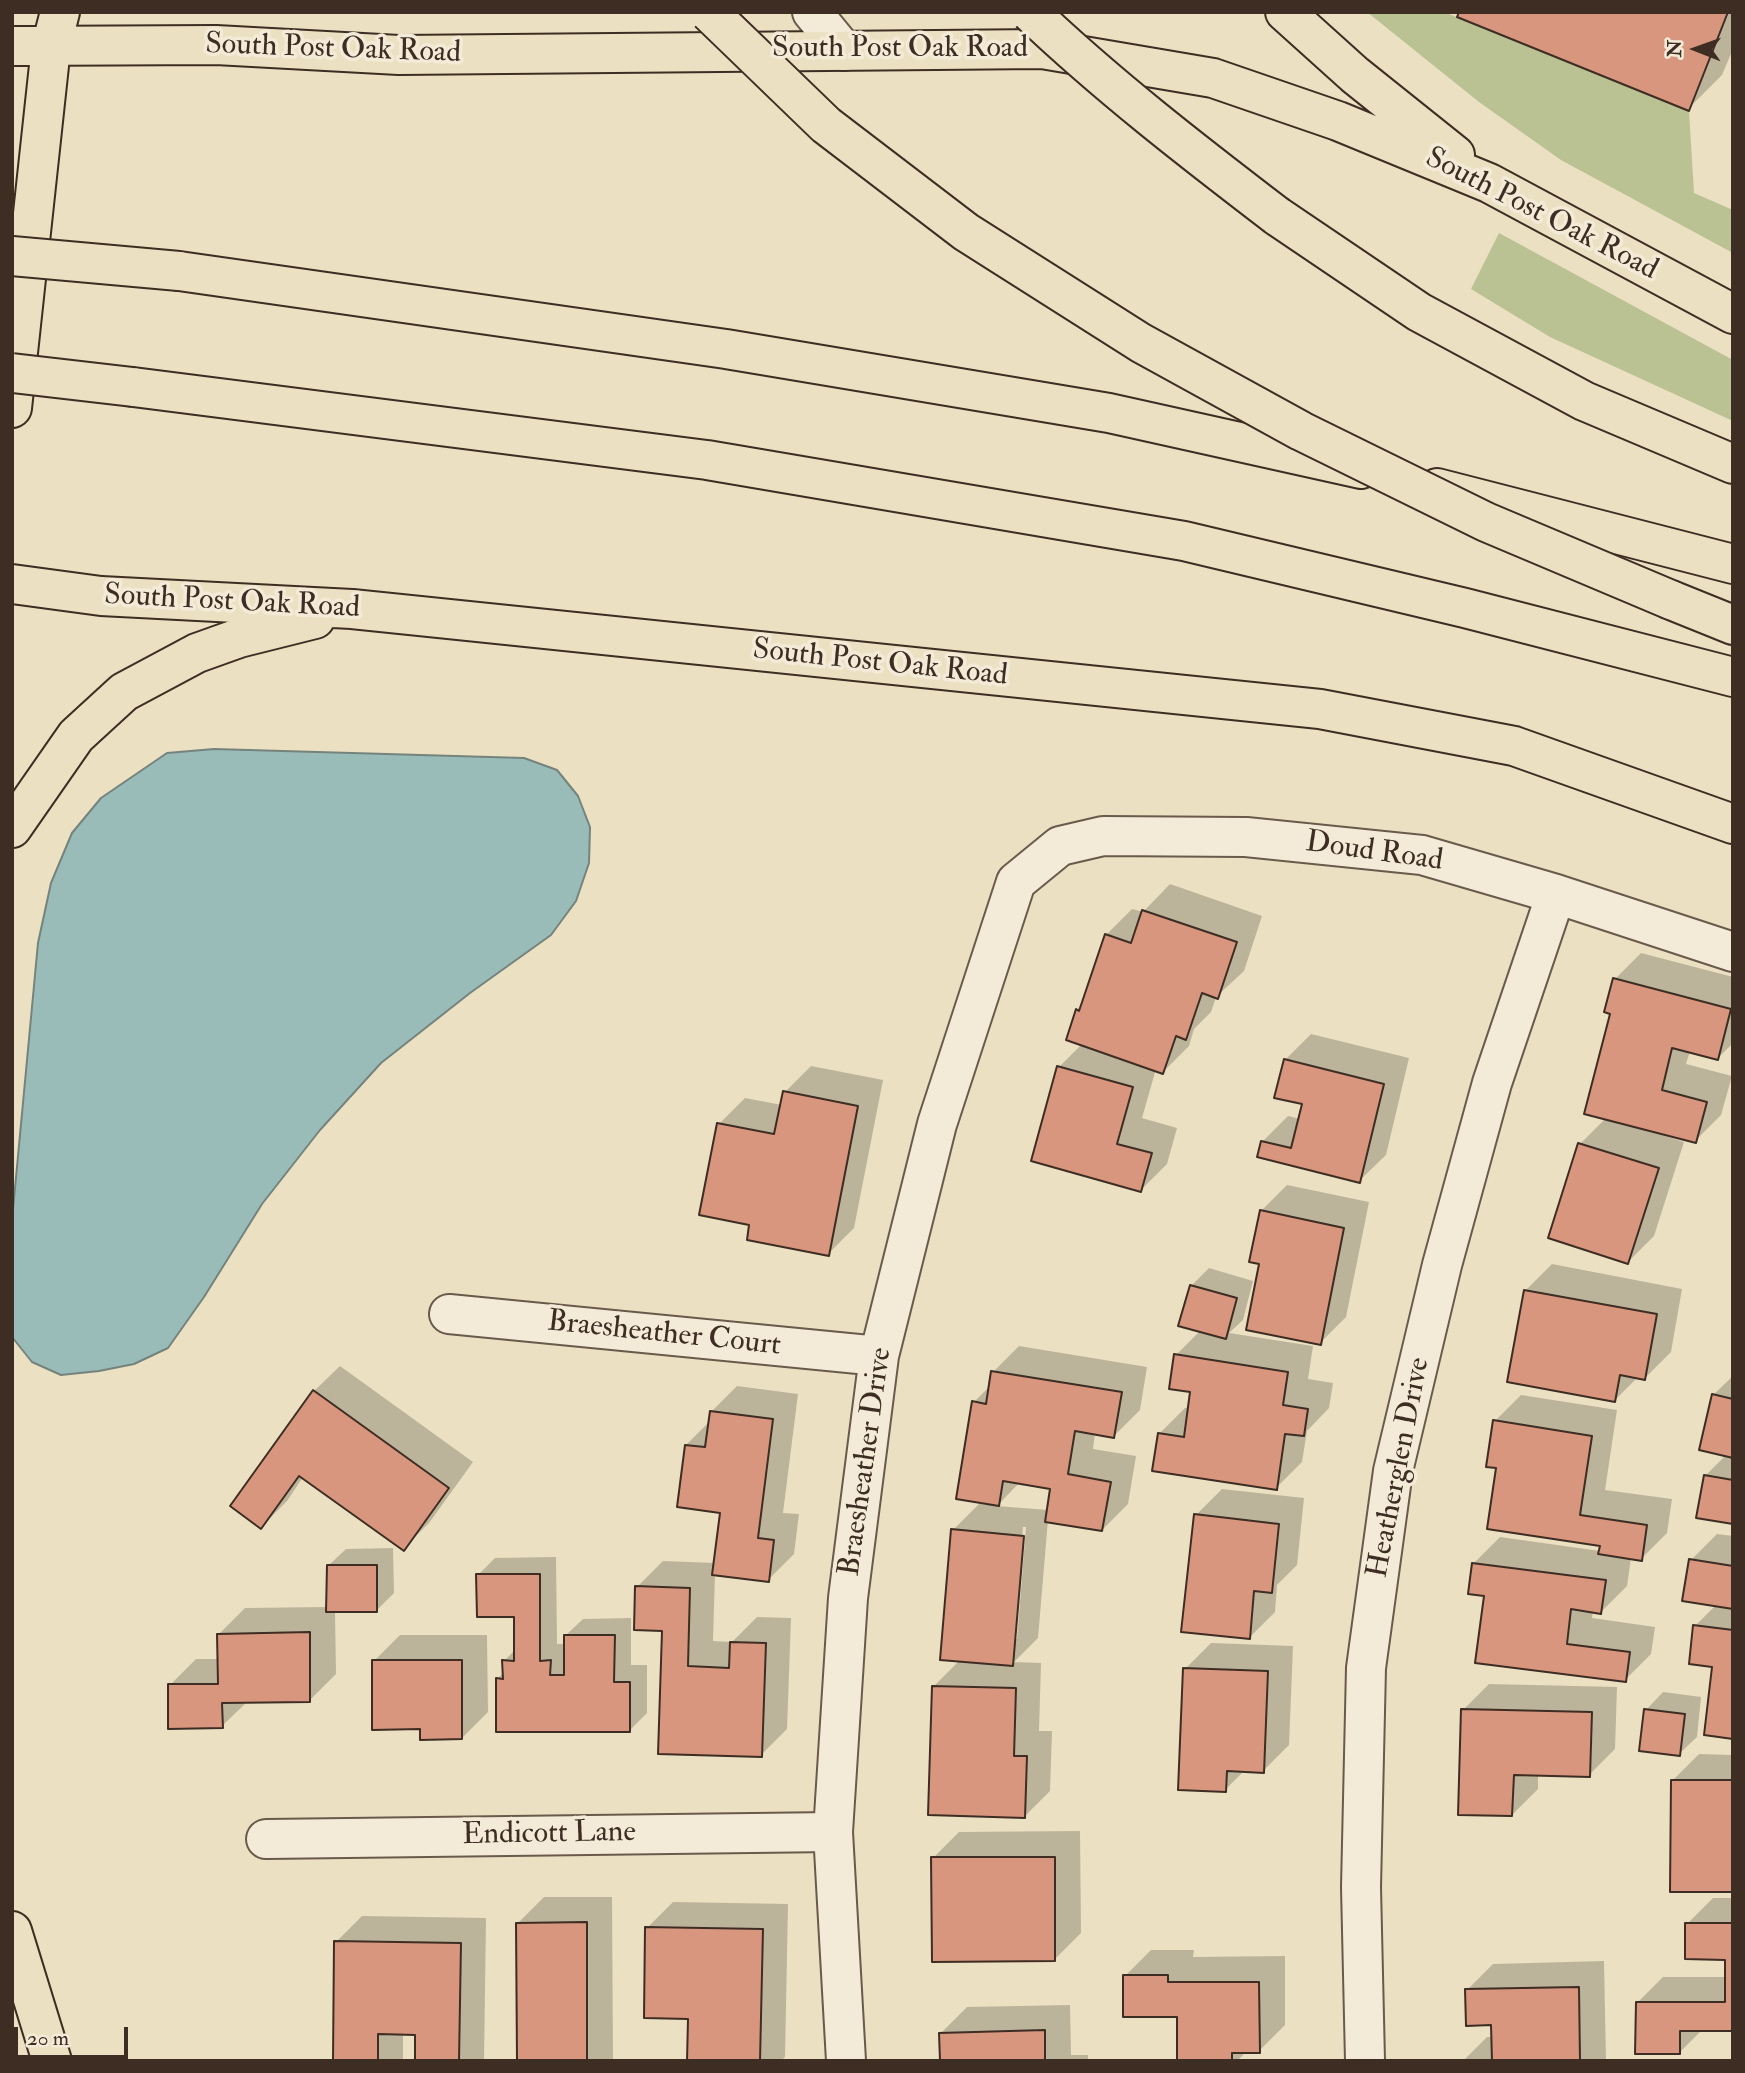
<!DOCTYPE html>
<html>
<head>
<meta charset="utf-8">
<style>
	body { margin:0 }
	#map { position:relative; width:1745px; height:2073px; overflow:hidden; background:#ece0c2; font-family:"IM FELL Double Pica",serif }
	canvas { display:block }
	.frame { position:absolute; inset:0; border:14px solid #3d2d23; pointer-events:none }
	.north { position:absolute; left:1661px; top:14px; width:70px; height:70px; -webkit-text-stroke:5px #f3ebd7; paint-order:stroke; rotate:271deg; font-size:19px; font-weight:700; line-height:28px; text-align:center; color:#3d2d23 }
	.north::after { content:''; display:block; margin:auto; width:24px; height:32px; background:#3d2d23; clip-path:polygon(50% 0,100% 100%,50% 72%,0 100%) }
	.scale { position:absolute; left:14px; top:2027px; width:114px; height:32px; box-sizing:border-box; border:4px solid #3d2d23; border-top:0; padding-left:9px; font-size:21px; line-height:24px; white-space:nowrap; color:#3d2d23; -webkit-text-stroke:5px #f3ebd7; paint-order:stroke }
</style>
</head>
<body>
<div id="map">
<canvas width="1745" height="2073"></canvas>
<div class="frame"></div>
<div class="north">N</div>
<div class="scale">20 m</div>
</div>
<script>
const g = document.querySelector('canvas').getContext('2d');
g.lineJoin = 'round';
function fill(path, color) {
  g.fillStyle = color;
  g.fill(path, 'evenodd');
}
function stroke(path, color, width, dash) {
  g.strokeStyle = color;
  g.lineWidth = width;
  g.lineCap = dash ? 'butt' : 'round';
  g.setLineDash(dash || []);
  g.stroke(path);
}
function write(font, color, halo, rows, align = 'center') {
  g.font = font + ' "IM FELL Double Pica",serif';
  g.lineWidth = 7;
  g.setLineDash([]);
  g.textBaseline = 'middle';
  g.strokeStyle = halo;
  g.fillStyle = color;
  for (const [text, x, y, turn = 0] of rows) {
    g.save();
    g.translate(x, y);
    g.rotate((+turn || 0) * Math.PI / 180);
    g.textAlign = isNaN(turn) ? turn : align;
    if (halo) g.strokeText(text, 0, 0);
    g.fillText(text, 0, 0);
    g.restore();
  }
}
fill(new Path2D(`
	M1367,12H1444L1689,111L1694,193L1733,210V253L1561,160L1479,102Z
	M1499,233L1733,360V421L1550,337L1471,289Z`), '#bac192');
const water = new Path2D(`
	M214,749L524,758L557,770L578,796L590,827L589,863L576,901L551,935L470,993L381,1063L320,1130L262,1204L204,1297L168,1348L134,1364L99,1371L61,1375L32,1362L12,1337V1220L38,943L51,883L72,833L101,798L167,753Z`);
fill(water, '#9abcb9');
stroke(water, '#75837d', 2);
fill(new Path2D(`
	M1461,12H1733V49L1722,75L1688,109Z
	M1170,884L1262,916L1244,971L1216,997L1211,1012L1194,1029L1189,1046L1163,1072L1156,1069L1142,1118L1177,1128L1167,1164L1141,1190L1059,1067L1082,1044L1077,1010L1082,1005L1106,935L1132,909L1143,912Z
	M1641,953L1733,977V1043L1718,1058L1690,1051L1686,1064L1732,1076L1721,1115L1695,1141L1666,1134L1665,1136L1684,1142L1654,1236L1628,1262L1580,1144L1606,1118L1615,979Z
	M1311,1034L1409,1058L1386,1155L1359,1181L1262,1142L1288,1116L1300,1119L1304,1103L1285,1060Z
	M811,1066L883,1080L854,1228L828,1254L751,1224L719,1124L745,1098L782,1105L785,1092Z
	M1287,1185L1369,1202L1346,1317L1320,1343L1261,1262V1211Z
	M1552,1264L1682,1289L1671,1352L1645,1378L1638,1377L1615,1400L1526,1290Z
	M1209,1268L1253,1281L1243,1320L1229,1333L1313,1346L1308,1379L1333,1383L1329,1408L1307,1431L1302,1462L1276,1488L1159,1434L1185,1408H1190L1192,1391L1176,1355L1201,1330L1191,1286Z
	M1019,1346L1147,1367L1140,1410L1114,1436L1095,1433L1093,1449L1136,1456L1128,1504L1102,1530L1048,1520L1038,1638L1014,1662L1041,1663L1039,1731H1052L1050,1791L1024,1817L934,1686L960,1660L953,1530L979,1504L988,1505L974,1402L991,1385L993,1372ZM1020,1482L1052,1487L1048,1510L997,1506ZM1023,1527H1026L1017,1639H1013Z
	M340,1366L473,1462L429,1523L403,1549L303,1477L287,1501L261,1527L314,1391Z
	M1733,1376V1522L1705,1476L1726,1455L1713,1395Z
	M737,1386L798,1394L783,1513L799,1514L794,1554L768,1580L715,1573L713,1641L732,1642L757,1617L791,1618L787,1729L761,1755L660,1752L664,1629L637,1587L663,1561L715,1563L722,1511L686,1445L710,1421L711,1412Z
	M1521,1395L1617,1410L1605,1490L1672,1499L1667,1533L1641,1559L1631,1558L1627,1586L1601,1612L1593,1611L1592,1618L1655,1627L1651,1654L1625,1680L1486,1595L1474,1563L1500,1537L1600,1551L1602,1544L1498,1467L1495,1421Z
	M1222,1489L1304,1498L1297,1565L1277,1585L1275,1612L1249,1638L1196,1515Z
	M1717,1534L1733,1536V1737L1714,1665L1695,1626L1716,1605L1691,1560Z
	M393,1548L394,1593L377,1610L335,1611L336,1674L310,1700L248,1701L222,1726L170,1685L196,1659H219V1634L245,1608L328,1607V1566L346,1549Z
	M556,1557L557,1644H565V1636L583,1619L631,1618V1665H647V1713L630,1730L497,1679L504,1672V1661L516,1649V1615L478,1575L495,1558Z
	M400,1635H487L488,1712L462,1738L422,1728L374,1661Z
	M1211,1643L1293,1646L1289,1745L1263,1771L1245,1770L1225,1790L1185,1669Z
	M1489,1684L1617,1687L1615,1749L1589,1775L1538,1774V1789L1512,1815L1463,1710Z
	M1663,1692L1701,1697L1697,1737L1679,1754L1646,1710Z
	M1699,1754L1733,1755V1891L1673,1780Z
	M1080,1831L1081,1933L1055,1959L933,1858L959,1832Z
	M544,1897H612L613,2061H519L518,1923Z
	M1713,1898H1733V2029H1703L1679,2053L1637,2003L1663,1977H1727V1958L1687,1924Z
	M673,1902L788,1904L785,2057L781,2061H689L690,2017L647,1928Z
	M362,1916L486,1918L484,2061H417V2033H403V2061H334L336,1942Z
	M1151,1950H1194L1193,1957L1285,1956V2025L1259,2051H1247L1237,2061H1179V2015L1125,1976Z
	M1604,1961L1606,2061H1463L1487,2037H1493L1492,2023L1467,1990L1493,1964Z
	M1070,2005L1071,2055H1088V2061H942L941,2033L967,2007Z`), '#0003');
const building = new Path2D(`
	M1459,12H1728L1689,111L1457,17Z
	M1142,910L1237,942L1218,999L1202,993L1186,1040L1176,1036L1163,1074L1066,1040L1076,1009L1079,1011L1105,934L1131,943Z
	M1613,978L1731,1009L1718,1060L1672,1048L1662,1090L1707,1102L1696,1143L1584,1114L1610,1014L1604,1012Z
	M1284,1059L1384,1084L1360,1183L1257,1157L1261,1141L1291,1148L1302,1104L1274,1098Z
	M1057,1066L1133,1087L1117,1144L1152,1153L1141,1192L1031,1161Z
	M783,1091L858,1106L829,1256L747,1240L749,1225L699,1215L717,1123L774,1134Z
	M1578,1143L1659,1168L1628,1264L1548,1238Z
	M1260,1210L1344,1228L1321,1345L1246,1330L1259,1264L1249,1262Z
	M1190,1285L1237,1298L1226,1339L1178,1326Z
	M1524,1290L1657,1314L1645,1380L1620,1375L1615,1402L1507,1382Z
	M1174,1354L1288,1372L1283,1405L1308,1409L1304,1436L1285,1434L1277,1490L1152,1471L1158,1433L1184,1437L1190,1392L1169,1389Z
	M991,1371L1122,1392L1114,1438L1075,1431L1068,1474L1111,1482L1102,1531L1045,1522L1050,1489L1003,1481L999,1506L956,1499L972,1401L986,1404Z
	M313,1390L449,1488L404,1551L299,1476L261,1529L230,1506Z
	M1712,1394L1733,1399V1458L1699,1450Z
	M710,1411L773,1419L758,1538L774,1540L769,1582L712,1575L720,1513L677,1507L685,1445L705,1447Z
	M1493,1420L1592,1436L1580,1515L1647,1525L1642,1561L1598,1554L1600,1546L1487,1529L1496,1468L1486,1467Z
	M1704,1475L1733,1480V1524L1696,1518Z
	M1194,1514L1279,1524L1272,1593L1254,1591L1250,1639L1181,1632Z
	M951,1529L1024,1536L1013,1666L940,1660Z
	M1689,1559L1733,1566V1609L1682,1601Z
	M1472,1563L1606,1580L1601,1614L1571,1609L1567,1644L1630,1652L1626,1682L1475,1663L1484,1596L1468,1594Z
	M327,1565H377V1612H326Z
	M476,1574H540V1661L551,1660L550,1675H564V1635H615L614,1682H630V1732H496V1678L503,1679L502,1660L514,1661V1617H477Z
	M635,1586L690,1588L688,1666L729,1668L730,1642L766,1643L762,1757L658,1754L662,1631L634,1630Z
	M1693,1625L1733,1630V1739L1704,1735L1712,1667L1689,1664Z
	M310,1632V1702L222,1703L223,1728L168,1729V1684H218L217,1634Z
	M372,1660H462V1739L420,1740V1729L372,1730Z
	M1183,1668L1268,1671L1264,1773L1227,1771L1226,1792L1178,1790Z
	M932,1686L1016,1688L1014,1756H1027L1025,1818L928,1815Z
	M1461,1709L1592,1712L1590,1777L1514,1775L1512,1816L1458,1815Z
	M1644,1709L1685,1714L1680,1756L1639,1751Z
	M1671,1780H1733V1892H1670Z
	M931,1857H1055V1961L932,1962Z
	M587,1922V2061H517L516,1923Z
	M1685,1923H1733V2031H1680V2054H1635L1636,2002H1725V1960L1685,1959Z
	M645,1927L763,1929L760,2061H687L688,2019L644,2018Z
	M334,1941L461,1943L459,2061H415V2035L378,2034V2061H333Z
	M1123,1975H1168V1982H1259L1260,2053H1232V2061H1177V2017H1123Z
	M1579,1987L1580,2061H1492L1491,2025L1466,2026L1465,1989Z
	M1045,2030V2061H940L939,2033Z`);
fill(building, '#d9967e');
stroke(building, '#3d2d23', 2);
const minor = new Path2D(`
	M812,12L844,51
	M449,1314L879,1356
	M266,1839L833,1832
	M846,2061L833,1832L848,1598L879,1356L937,1124L1016,882L1060,846L1103,836L1246,837L1422,855L1556,894L1733,952
	M1365,2061L1361,1887L1366,1668L1393,1471L1442,1265L1492,1083L1556,894`);
const major = new Path2D(`
	M1285,12L1355,75L1455,155
	M12,46L216,45L399,55L1042,49L1213,78L1338,121L1489,183L1733,314
	M12,408L51,47L60,12
	M12,584L101,596L352,609L1320,709L1514,746L1733,824
	M12,828L76,736L124,692L197,653L239,638L315,619
	M12,1931L52,2061`);
const highway = new Path2D(`
	M1277,216L1419,312L1584,401L1733,464
	M179,271L726,349L1109,413L1361,469
	M133,387L707,460L1184,541L1465,608L1733,677
	M1437,488L1733,564
	M1671,600L1733,625`);
stroke(minor, '#695a4b', 42);
stroke(major, '#3d2d23', 42);
stroke(highway, '#3d2d23', 42);
stroke(minor, '#f3ebd7', 38);
stroke(major, '#ece0c2', 38);
stroke(highway, '#ece0c2', 38);
const highwayBridge = new Path2D(`
	M709,12L826,125L966,232L1141,343L1301,431L1486,522L1671,600
	M1030,12C1108,86 1192,151 1277,216
	M12,256L179,271
	M12,373L133,387`);
stroke(highwayBridge, '#3d2d23', 42, []);
stroke(highwayBridge, '#ece0c2', 38);
write('30px', '#3d2d23', '#f3ebd7', [
	["South Post Oak Road",333,50,2],
	["South Post Oak Road",900,50],
	["South Post Oak Road",1541,215,27],
	["South Post Oak Road",232,603,3],
	["South Post Oak Road",880,664,6],
	["Doud Road",1374,853,8],
	["Braesheather Court",664,1335,6],
	["Braesheather Drive",867,1462,-82],
	["Heatherglen Drive",1400,1468,-79],
	["Endicott Lane",549,1835,-1]
]);
</script>
</body>
</html>
